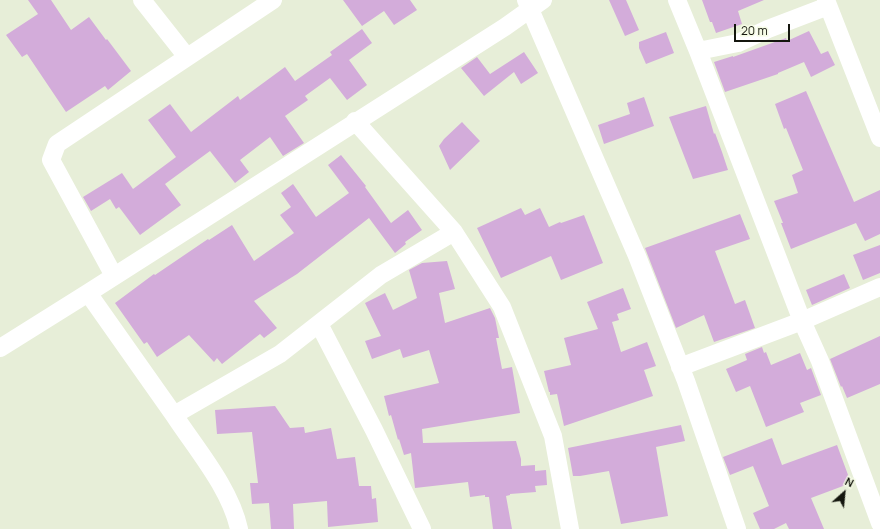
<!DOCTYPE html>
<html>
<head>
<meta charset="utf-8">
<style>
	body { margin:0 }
	#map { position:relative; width:880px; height:529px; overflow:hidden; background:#e7eed8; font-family:Manrope,sans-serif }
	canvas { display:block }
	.north { position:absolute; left:824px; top:473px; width:40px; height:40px; -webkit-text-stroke:3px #f5fbe5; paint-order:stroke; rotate:27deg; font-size:11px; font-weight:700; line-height:16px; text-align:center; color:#14160e }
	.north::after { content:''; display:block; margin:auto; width:14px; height:18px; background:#14160e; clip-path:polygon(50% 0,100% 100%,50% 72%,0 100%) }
	.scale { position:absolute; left:734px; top:24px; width:56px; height:18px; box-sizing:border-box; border:2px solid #14160e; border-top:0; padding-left:5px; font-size:12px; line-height:14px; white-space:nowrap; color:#14160e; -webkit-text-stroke:3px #f5fbe5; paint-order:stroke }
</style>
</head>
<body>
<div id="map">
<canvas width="880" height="529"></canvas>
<div class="north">N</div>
<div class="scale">20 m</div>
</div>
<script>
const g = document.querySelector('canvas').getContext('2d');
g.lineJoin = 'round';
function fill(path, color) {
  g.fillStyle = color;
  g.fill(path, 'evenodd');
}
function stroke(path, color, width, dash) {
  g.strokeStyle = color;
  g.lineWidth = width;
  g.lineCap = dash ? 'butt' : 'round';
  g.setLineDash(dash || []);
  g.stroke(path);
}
fill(new Path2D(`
	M28,0H51L71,30L89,17L106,40L107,39L131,71L108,90L105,86L66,112L27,54L22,57L6,35L38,14Z
	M343,0H410L417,10L394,25L384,11L362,26Z
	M609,0H626L639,30L625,36Z
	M702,0H764L738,11L742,24L716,33L712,22H710Z
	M362,29L372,43L349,60L367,85L347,100L330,78L305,96L308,100L285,116L304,143L283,156L270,137L240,160L249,172L235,183L210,151L165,184L181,205L140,235L119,207L116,209L110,199L91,211L83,197L122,173L133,189L176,157L148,120L170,104L191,132L238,96L240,100L285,67L295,81L332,55L330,52Z
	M809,31L821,54L828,51L835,65L811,77L804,62L778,73V74L725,92L714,62L733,56V57L786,38L787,41Z
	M666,32L674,53L646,64L639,48V42Z
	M524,52L538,73L521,84L514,72L484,96L461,68L477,57L490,74Z
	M806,91L854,202L880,190V234L865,241L856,223L791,249L781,223H783L774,201L798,193L792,175L803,170L786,128L784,129L775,104Z
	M644,97L654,126L604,144L598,125L630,114L627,103Z
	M706,106L714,134L715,133L722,152L728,170L693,179L669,117Z
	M462,122L480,141L450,170L439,146L444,139Z
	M341,155L366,186L365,187L391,223L408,210L422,230L405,242L406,244L395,253L369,218L297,274L254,301L277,328L264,338L260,334L222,364L217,358L214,362L189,335L157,357L147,342L144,344L115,303L154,274L155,275L208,239L209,240L232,225L254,261L294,233L280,215L291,207L281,193L293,184L316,217L349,193L328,165Z
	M521,208L525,215L540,208L549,227L560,222L561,223L584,215L603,263L561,280L551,256L501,278L477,228Z
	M740,214L750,239L715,251L735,304L745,300L755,328L714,342L704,315L676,328L645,248Z
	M880,245V273L863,280L853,255Z
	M447,261L455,289L439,293L445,323L490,308L495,318L499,338H496L502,369L512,367L520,413L422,429L423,443L516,441L521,459V466L535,465V471L546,470L547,485L535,486L536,492L510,494V495L506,496L512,529H493L489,497H485V495L470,497L468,482L415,488L411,453L404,455L399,439L398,440L391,415L389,416L384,396L439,383L429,350L403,358L400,349L372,359L365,341L381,336L365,303L385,293L393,310L417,298L409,270L422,263Z
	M844,274L850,288L812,305L806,290Z
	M623,288L631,309L617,314L619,320L612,322L621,352L647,342L656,366L644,370L653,396L564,426L557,394L550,395V392H549L544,371L571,365L564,338L598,329L587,302Z
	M880,336V384L847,398L842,386L841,387L830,359Z
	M762,347L764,353L766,352L771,365L800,353L807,370L811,368L821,395L800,403L804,412L766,427L750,386L736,392L726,369L747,360L745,354Z
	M275,406L290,428L304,427L305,433L331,428L337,459L355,457L359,486H371L372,499L376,498L378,522L328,527L327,501L293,504L294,529H271L269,503L252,504L250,483H258L252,432L217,434L215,410Z
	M681,425L685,441L656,447L668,516L621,524L609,471L580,476H573L568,448Z
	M772,438L782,465L837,445L851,483L811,498L824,529H789L786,523L774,529H760L753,513L769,506L753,466L730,475L723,457Z`), '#d3acda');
stroke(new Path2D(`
	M142,0L187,57
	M526,0L637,256L686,381L737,529
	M677,0L698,51L802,321L820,361L880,523
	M826,0L880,138
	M698,51L738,43L768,29L828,6
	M355,121L454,232L502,307L553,436L570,529
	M114,276L51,160L57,144L273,0
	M88,293L174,415L280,354L381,275L454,232
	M319,324L374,430L422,529
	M0,348L88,293L505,27L543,0
	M680,367L802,321L880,287
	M174,415C197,450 230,488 239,529`), '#fff', 18);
</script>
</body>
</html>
